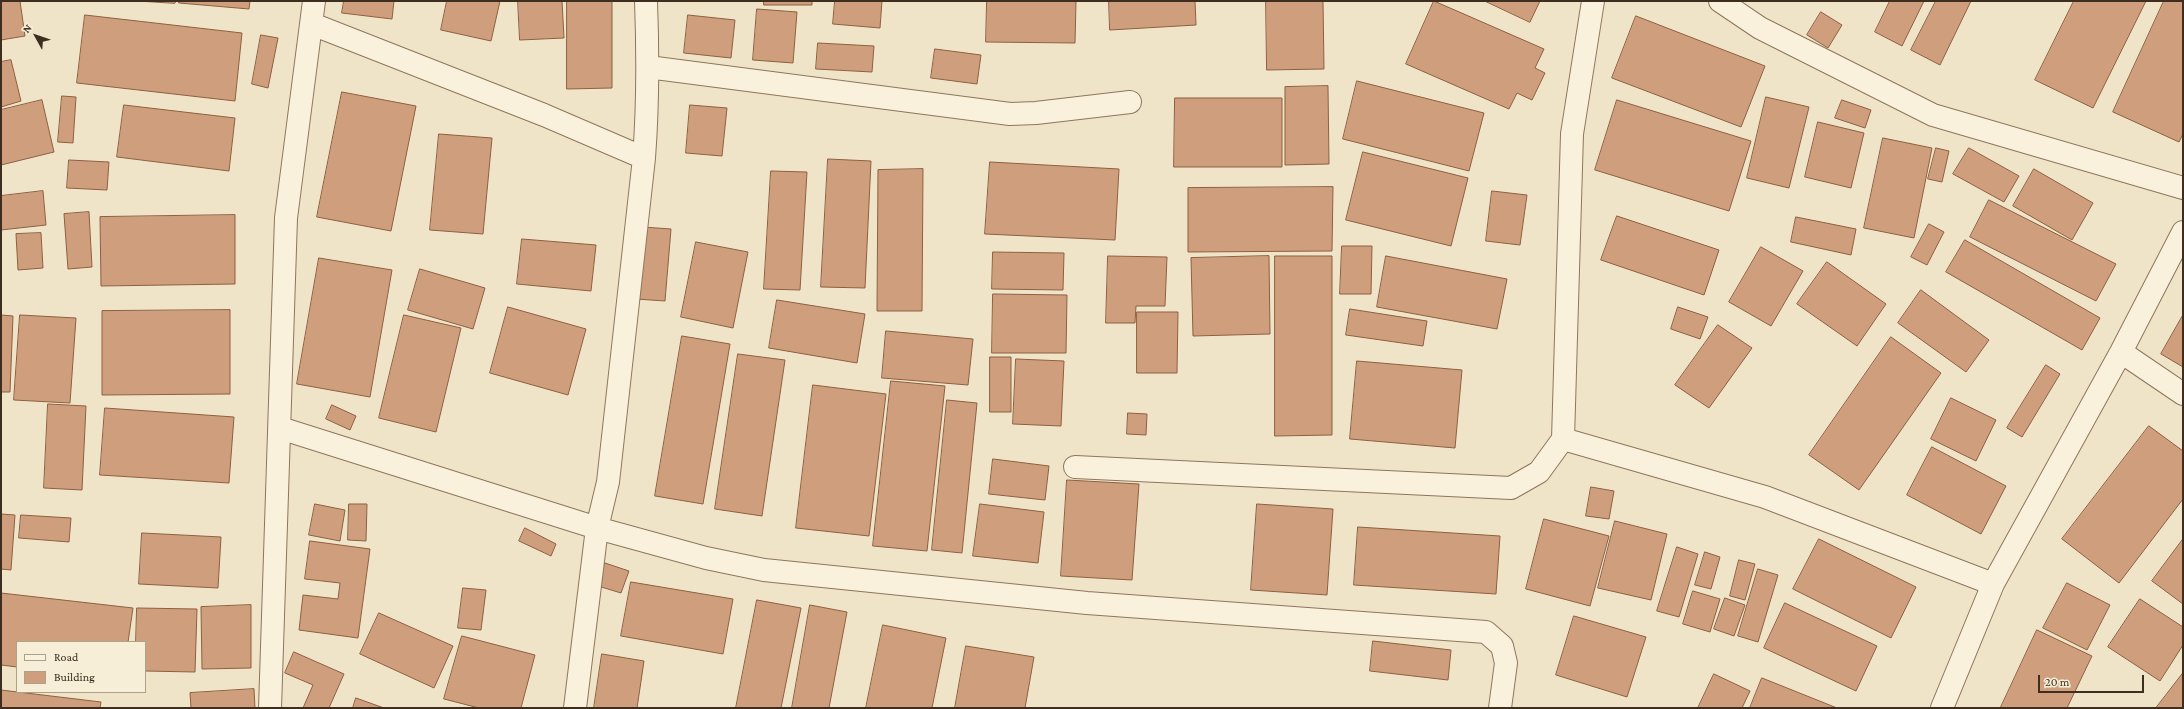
<!DOCTYPE html>
<html>
<head>
<meta charset="utf-8">
<style>
	body { margin:0 }
	#map { position:relative; width:2184px; height:709px; overflow:hidden; background:#f0e4c8; font-family:"Crimson Pro",serif }
	canvas { display:block }
	.frame { position:absolute; inset:0; border:2px solid #3d2e20; pointer-events:none }
	.legend { position:absolute; left:16px; top:641px; width:130px; height:52px; box-sizing:border-box; background:#f7eed8; border:1px solid #ada18e; margin:0; padding:5px 7px; list-style:none; font-size:12px; color:#3d2e20 }
	.legend li { display:flex; align-items:center; gap:8px; height:20px }
	.legend b { width:20px; border:1px solid #ada18e }
	.north { position:absolute; left:16px; top:16px; width:40px; height:40px; -webkit-text-stroke:3px #f7eed8; paint-order:stroke; rotate:310deg; font-size:11px; font-weight:700; line-height:16px; text-align:center; color:#3d2e20 }
	.north::after { content:''; display:block; margin:auto; width:14px; height:18px; background:#3d2e20; clip-path:polygon(50% 0,100% 100%,50% 72%,0 100%) }
	.scale { position:absolute; left:2038px; top:675px; width:106px; height:18px; box-sizing:border-box; border:2px solid #3d2e20; border-top:0; padding-left:5px; font-size:12px; line-height:14px; white-space:nowrap; color:#3d2e20; -webkit-text-stroke:3px #f7eed8; paint-order:stroke }
</style>
</head>
<body>
<div id="map">
<canvas width="2184" height="709"></canvas>
<div class="frame"></div>
<ul class="legend">
<li><b style="height:5px;background:#faf1dc"></b>Road</li>
<li><b style="height:11px;background:#cf9f7d"></b>Building</li>
</ul>
<div class="north">N</div>
<div class="scale">20 m</div>
</div>
<script>
const g = document.querySelector('canvas').getContext('2d');
g.lineJoin = 'round';
function fill(path, color) {
  g.fillStyle = color;
  g.fill(path, 'evenodd');
}
function stroke(path, color, width, dash) {
  g.strokeStyle = color;
  g.lineWidth = width;
  g.lineCap = dash ? 'butt' : 'round';
  g.setLineDash(dash || []);
  g.stroke(path);
}
const building = new Path2D(`
	M1,1H20L25,36L1,40Z
	M138,1H176L175,3Z
	M179,1H250L249,9L179,3Z
	M344,1H394L392,19L342,13Z
	M447,1H500L491,41L441,30Z
	M518,1H562L564,38L520,40Z
	M567,1H612V88L567,89Z
	M764,1H812V5H764Z
	M835,1H882L880,28L833,24Z
	M987,1H1076L1075,43L986,42Z
	M1109,1H1195L1196,25L1110,30Z
	M1266,1H1323L1324,69L1267,70Z
	M1434,1L1544,49L1535,68L1545,73L1532,100L1517,93L1509,109L1406,64Z
	M1485,1H1540L1530,22Z
	M1890,1H1924L1902,46L1875,32Z
	M1936,1H1971L1940,65L1911,50Z
	M2074,1H2146L2093,108L2035,80Z
	M2164,1H2183V134L2179,142L2113,112Z
	M757,9L797,12L793,63L753,60Z
	M1821,12L1842,25L1828,48L1807,35Z
	M85,15L242,33L235,101L77,83Z
	M688,15L735,20L731,58L684,53Z
	M1636,16L1765,66L1741,127L1612,78Z
	M261,35L278,38L268,88L252,84Z
	M818,43L874,46L872,72L816,69Z
	M935,49L981,55L977,84L931,78Z
	M11,60L21,101L1,107V62Z
	M1357,81L1484,113L1469,171L1343,139Z
	M1328,86L1329,164L1285,165V87Z
	M342,92L416,106L391,231L317,217Z
	M62,96L76,97L73,143L58,142Z
	M1766,97L1809,107L1789,188L1747,178Z
	M1175,98H1282V167H1174Z
	M42,100L54,152L1,165V110Z
	M1617,100L1751,141L1729,211L1595,170Z
	M1842,100L1871,110L1865,128L1835,118Z
	M124,105L235,118L229,171L117,157Z
	M690,105L727,108L722,156L686,153Z
	M1818,122L1864,133L1851,188L1805,177Z
	M439,134L492,138L483,234L430,230Z
	M1883,138L1932,148L1914,238L1864,228Z
	M1936,148L1949,151L1942,182L1928,179Z
	M1969,148L2019,176L2004,202L1953,174Z
	M1363,152L1468,178L1451,246L1346,220Z
	M828,159L871,161L865,288L821,287Z
	M69,160L109,162L107,190L67,188Z
	M990,162L1119,169L1115,240L985,234Z
	M923,169L922,311H877L878,170Z
	M2034,169L2093,203L2072,240L2013,206Z
	M771,171L807,172L800,290L764,289Z
	M1333,187L1332,251L1188,252V188Z
	M43,191L46,225L1,230V196Z
	M1492,191L1527,195L1520,245L1486,241Z
	M1989,200L2116,264L2096,301L1970,237Z
	M89,212L92,267L68,269L64,214Z
	M235,215V284L101,286L100,217Z
	M1617,216L1719,250L1704,295L1601,260Z
	M1796,217L1856,229L1851,255L1791,242Z
	M1929,224L1944,232L1927,265L1911,257Z
	M643,227L671,229L665,301L636,299Z
	M41,233L43,268L18,270L16,234Z
	M522,239L596,245L591,291L517,284Z
	M1965,240L2100,318L2082,350L1946,272Z
	M696,242L748,252L733,328L681,317Z
	M1342,246H1372L1371,294H1340Z
	M1761,247L1803,271L1771,326L1729,302Z
	M993,252L1064,253L1063,290L992,289Z
	M1108,256L1167,257L1165,306H1136L1135,323H1106Z
	M1269,256L1270,334L1193,336L1191,258Z
	M1275,256H1332V435L1275,436Z
	M1386,256L1507,279L1497,329L1377,307Z
	M319,258L392,270L370,397L297,384Z
	M1827,262L1886,304L1857,346L1797,304Z
	M420,269L485,288L473,329L408,310Z
	M1921,290L1989,340L1966,372L1898,323Z
	M993,294L1067,295L1066,353H992Z
	M777,300L865,314L857,363L769,348Z
	M508,307L586,329L568,395L490,373Z
	M1678,307L1708,317L1700,339L1671,329Z
	M1350,309L1427,321L1423,346L1346,335Z
	M230,310V394L102,395V311Z
	M1137,312H1178L1177,373H1137Z
	M1,315L13,316L10,392H1Z
	M20,315L76,318L70,403L14,400Z
	M404,315L461,328L436,432L379,418Z
	M2183,315V367L2161,354Z
	M1718,325L1752,348L1709,408L1675,385Z
	M886,331L973,339L968,385L882,378Z
	M682,336L730,344L703,504L655,496Z
	M1891,337L1941,373L1859,490L1809,455Z
	M738,354L785,360L762,516L715,509Z
	M990,357H1011V412H990Z
	M1016,359L1064,361L1061,426L1013,424Z
	M1357,361L1462,370L1455,448L1350,439Z
	M2046,365L2060,374L2022,437L2007,428Z
	M891,381L945,386L927,551L873,546Z
	M813,385L886,394L869,536L796,528Z
	M1951,398L1996,420L1976,461L1931,439Z
	M947,400L977,403L962,553L932,550Z
	M48,404L86,406L82,490L44,488Z
	M332,405L356,416L350,430L326,419Z
	M105,408L234,417L229,483L100,475Z
	M1128,413L1147,414L1146,435L1127,434Z
	M2149,426L2183,451V499L2119,583L2062,539Z
	M1932,447L2006,486L1981,534L1907,495Z
	M993,459L1049,466L1045,500L989,494Z
	M1067,480L1139,484L1132,580L1061,576Z
	M1591,487L1614,491L1609,519L1586,516Z
	M315,504L345,510L340,541L309,535Z
	M349,504H367L366,541L348,540Z
	M980,504L1044,512L1038,563L973,556Z
	M1257,504L1333,509L1327,595L1251,590Z
	M1,514L15,515L11,570L1,569Z
	M21,515L71,518L69,542L19,538Z
	M1544,519L1609,536L1590,606L1526,589Z
	M1615,521L1667,534L1651,600L1598,588Z
	M1358,527L1500,536L1496,594L1354,585Z
	M525,528L556,544L551,556L519,541Z
	M142,533L221,537L218,588L139,584Z
	M1819,539L1916,587L1891,638L1793,589Z
	M2183,539V604L2152,581Z
	M310,541L370,549L358,638L299,630L303,595L338,599L340,583L305,579Z
	M1677,547L1698,554L1679,617L1657,611Z
	M1705,552L1720,557L1711,589L1695,585Z
	M1739,560L1755,564L1745,600L1730,596Z
	M605,563L629,571L621,593L598,586Z
	M1758,569L1778,575L1758,642L1738,636Z
	M631,582L733,599L723,654L621,636Z
	M2067,583L2110,605L2087,650L2043,628Z
	M463,588L486,590L481,630L458,628Z
	M1693,591L1720,599L1710,632L1683,624Z
	M1,593L133,608L128,642H17V667L1,665Z
	M1725,598L1745,605L1734,636L1714,629Z
	M2140,599L2183,627V645L2160,681L2108,647Z
	M757,600L801,608L781,708H736Z
	M1785,603L1877,646L1856,691L1764,648Z
	M251,605V668L202,669L201,607Z
	M810,605L847,612L829,708H792Z
	M137,608L197,609L195,672L145,671V642H136Z
	M379,613L453,646L434,688L360,654Z
	M1574,616L1646,637L1627,697L1556,675Z
	M883,625L946,638L932,708H866Z
	M2037,630L2092,656L2067,708H2004L2001,707Z
	M462,636L535,655L521,708H479L444,699Z
	M1373,641L1451,650L1448,680L1370,671Z
	M966,646L1034,657L1025,708H955Z
	M294,652L344,674L329,708H303L313,685L285,673Z
	M602,654L644,661L637,708H594Z
	M2183,673V708H2156Z
	M1714,674L1750,691L1742,708H1698Z
	M1762,678L1837,708H1750Z
	M254,689L255,708H191L190,693Z
	M1,690L101,702L100,708H1Z
	M356,698L384,708H353Z`);
fill(building, '#cf9f7d');
stroke(building, '#8d5f41', 1);
const street = new Path2D(`
	M1720,1L1760,28L1933,115L2183,188
	M312,24L544,115L644,158
	M648,67L1010,114L1036,113L1130,102
	M2121,352L2183,394
	M280,428L597,528L706,558L764,570L1087,603L1486,632L1502,646L1506,663L1500,708
	M1563,439L1765,497L1993,584
	M1075,467L1511,488L1539,472L1563,439L1572,134L1593,1
	M270,708L286,218L314,1
	M575,708L597,528L608,482L644,158C648,106 648,54 646,1
	M1942,708L1993,584L2121,352L2183,232`);
stroke(street, '#8d765c', 24);
stroke(street, '#faf1dc', 22);
</script>
</body>
</html>
